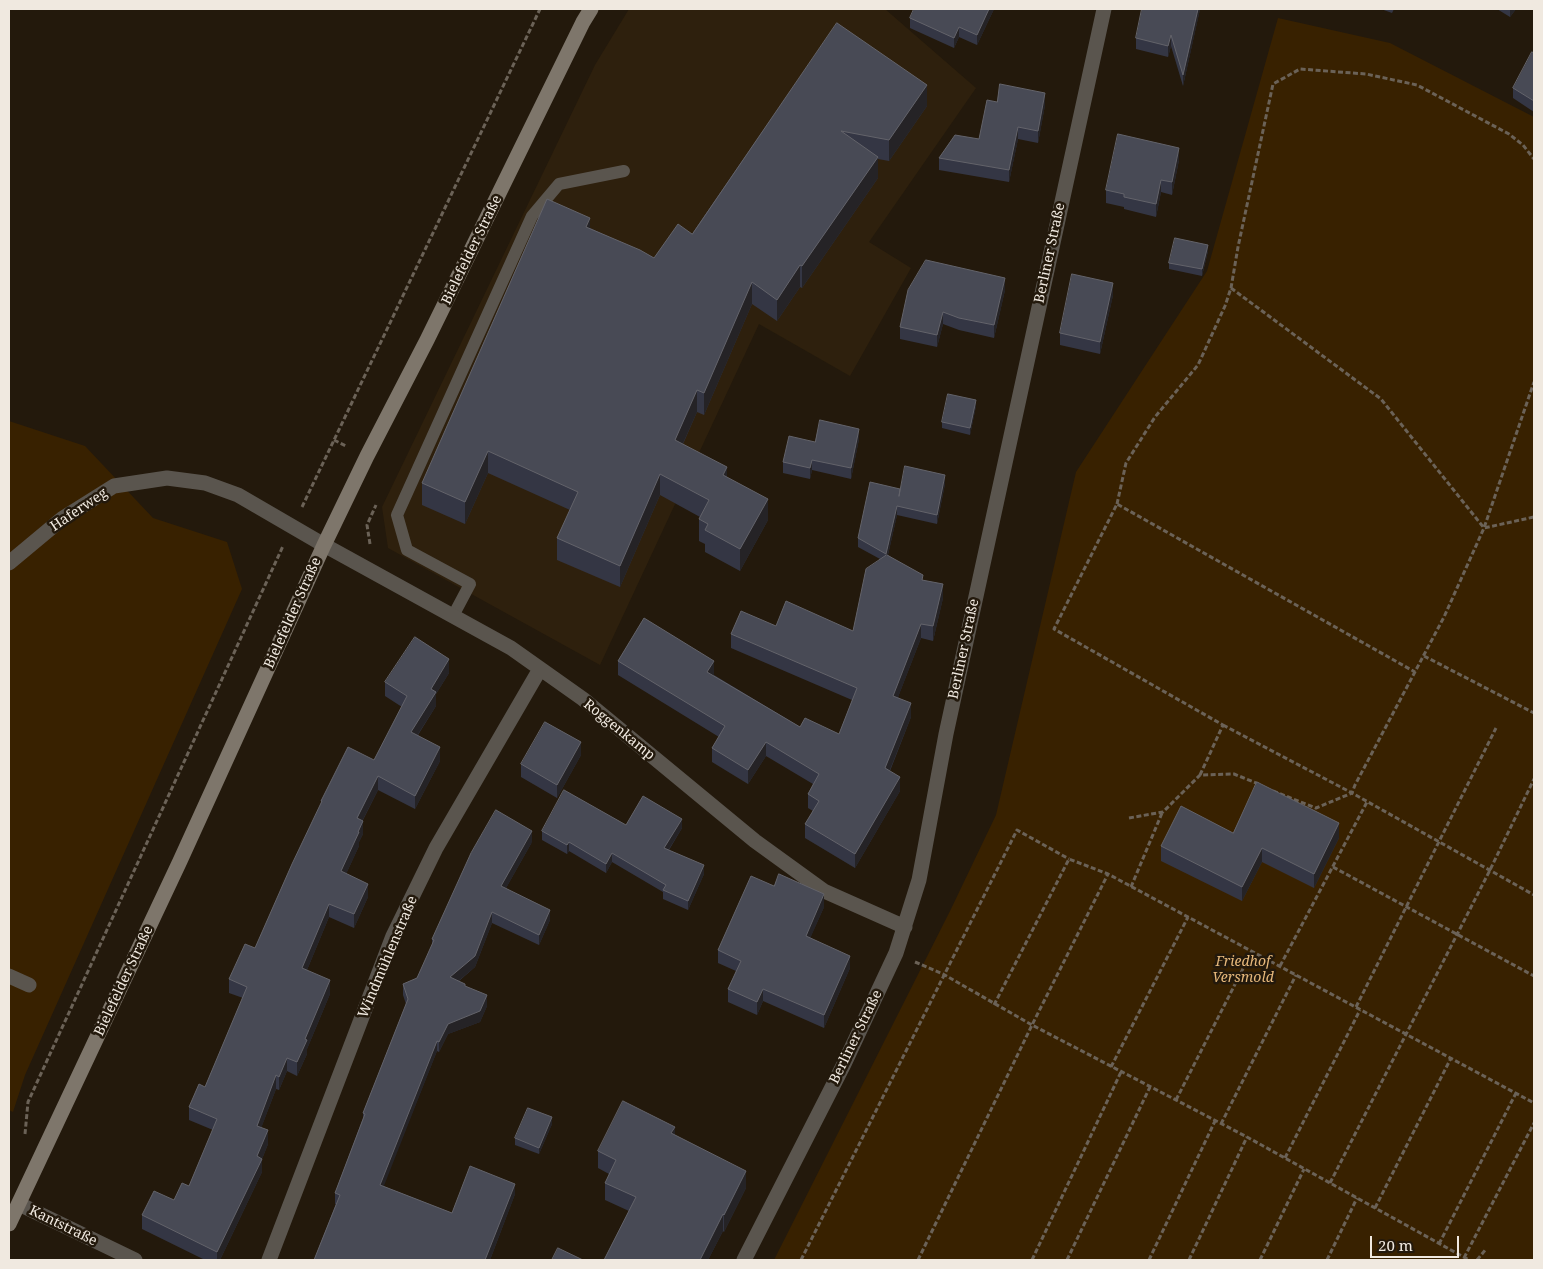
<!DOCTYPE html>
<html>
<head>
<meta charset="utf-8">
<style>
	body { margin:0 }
	#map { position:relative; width:1543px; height:1269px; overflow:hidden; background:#23190c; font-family:"Noto Serif",serif }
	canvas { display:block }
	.frame { position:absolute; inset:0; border:10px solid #f0e9e0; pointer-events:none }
	.scale { position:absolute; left:1370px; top:1236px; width:89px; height:22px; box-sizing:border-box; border:2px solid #f0e9e0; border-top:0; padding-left:6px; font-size:15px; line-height:18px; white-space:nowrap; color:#f0e9e0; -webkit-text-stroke:4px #23190c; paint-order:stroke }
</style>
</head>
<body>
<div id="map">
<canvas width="1543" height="1269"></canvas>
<div class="frame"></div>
<div class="scale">20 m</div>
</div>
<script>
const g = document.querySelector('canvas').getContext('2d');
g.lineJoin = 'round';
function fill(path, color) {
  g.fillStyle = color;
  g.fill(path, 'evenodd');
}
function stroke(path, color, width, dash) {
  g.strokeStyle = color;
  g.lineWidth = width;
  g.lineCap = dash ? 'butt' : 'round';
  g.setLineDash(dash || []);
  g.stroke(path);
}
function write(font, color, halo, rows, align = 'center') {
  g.font = font + ' "Noto Serif",serif';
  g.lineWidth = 5;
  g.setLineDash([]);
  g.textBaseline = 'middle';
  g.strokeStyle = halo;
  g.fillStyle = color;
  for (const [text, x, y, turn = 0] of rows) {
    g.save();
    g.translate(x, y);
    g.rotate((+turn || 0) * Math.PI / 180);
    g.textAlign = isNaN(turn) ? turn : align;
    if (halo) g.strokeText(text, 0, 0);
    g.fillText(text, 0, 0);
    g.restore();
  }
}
fill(new Path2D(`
	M629,9H885L976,88L869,242L911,268L850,376L759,324L600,665L388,548L382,507L595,65Z`), '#2e200d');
fill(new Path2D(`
	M1278,18L1390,43L1534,117V1260H774L951,909L996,815L1076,472L1207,271Z
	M9,421L85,446L153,518L227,542L242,589L25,1075L13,1112L9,1110Z`), '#382100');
stroke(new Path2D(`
	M1231,288L1381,399L1484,528L1534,517
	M334,440L346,446
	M1117,504L1126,463L1155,417L1198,365L1225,306L1231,288L1238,247L1273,84L1300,69L1366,74L1417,85L1509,134L1523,145L1534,159
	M302,507L540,9
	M370,544L367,525L376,505
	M1424,656L1534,713
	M1223,725L1352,793L1534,895
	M1200,775L1223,725L1054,629L1117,504L1415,672
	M1273,791L1316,808L1352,793L1355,785L1444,617L1484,528L1534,382
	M1129,818L1163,812L1200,775L1234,774L1261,785
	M1333,867L1534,976
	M1131,887L1162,813
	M915,962L943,974L1032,1025L1247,1137L1469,1260
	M1280,966L1367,802
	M994,1005L1069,859L1108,874L1534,1103
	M1356,1007L1496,728
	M1111,1067L1188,917
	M1176,1100L1252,951
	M1221,1124L1296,975
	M25,1134L28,1102L283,546
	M1285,1158L1360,1010
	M1330,1183L1490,870L1534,779
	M1375,1208L1451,1058
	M1439,1244L1516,1093
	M1464,1258L1534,1123
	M801,1260L1017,830L1069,859
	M918,1260L1032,1025L1108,874
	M1032,1260L1121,1072
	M1067,1260L1150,1087
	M1149,1260L1215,1121
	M1189,1260L1247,1137
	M1260,1260L1304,1169
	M1327,1260L1357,1198
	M1477,1260L1486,1249`), '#6b6257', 3, [5, 2.5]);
stroke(new Path2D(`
	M453,616L470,584L407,550L397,515L532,216L559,184L624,171`), '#5a554e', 12);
stroke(new Path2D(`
	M9,563L63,518L114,486L167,478L205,483L238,495L324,545L511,648L583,699L755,841L824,891L905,927
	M9,976L29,985
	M19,1204L135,1260
	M269,1260L393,936L436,848L540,669
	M744,1260L844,1064L896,953L919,880L946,734L1104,9`), '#5a554e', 15);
stroke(new Path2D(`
	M9,1224L180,861L324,545L367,456L427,340L583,22L591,9`), '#7e766b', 15);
fill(new Path2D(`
	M994,9L977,45L959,37L954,48L910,28V18Z
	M1200,9L1183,86L1171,46L1168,57L1136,49V38Z
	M1381,9H1394L1392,13Z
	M1497,9H1516L1510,17Z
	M837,23L927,106L889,161L878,159V178L802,288L800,287L777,321L752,304L704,415L697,412L683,444L727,477L768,520L740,571L705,552V544L699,541V519L700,517L660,495L620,587L557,560V538L570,510L488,473L465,524L422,505V483L590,228L654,258L692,234Z
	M1534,53V112L1513,98V88Z
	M997,102L1045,105L1038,143L1018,139L1009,182L939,170V158L979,139Z
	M1179,160L1172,195L1161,192L1156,217L1124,209V207L1106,203V190Z
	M1208,251L1202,276L1169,269V263Z
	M1005,290L994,338L959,330L943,324L937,347L900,339V327Z
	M1113,295L1100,354L1060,345V333Z
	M976,406L970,435L942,428V422Z
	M859,439L851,479L812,470L810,479L783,473V462L815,442Z
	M945,484L937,524L897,515L888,555L923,580L943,598L933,641L921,638L898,697L911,717L890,771L900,791L855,868L805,838V824L813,811L808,808V794L813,784L766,756L748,784L712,762V748L719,737L618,675V661L714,675L800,727L839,734L852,700L731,648V634L776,626L853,631L880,559L858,547V538L900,489Z
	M449,673L436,694V706L418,735L440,761L415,809L378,790L363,820V834L359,842V846L346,874L368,897L354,928L329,917L307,970L330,994L307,1049V1054L297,1076L287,1071L279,1090L276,1089L261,1128L268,1144L262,1159V1172L220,1260H205L142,1229V1215L174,1200L189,1186L213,1130L189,1120V1107L205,1087L243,998L229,993V979L255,948L321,805V801L374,760L402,707L385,696V682Z
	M581,755L557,798L521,777V764Z
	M626,825L682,828L669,850L704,874L688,910L663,899V892L612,862L606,873L569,851L567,854L542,840V831Z
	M1233,833L1339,838L1314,888L1262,862L1242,901L1161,861V846Z
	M532,842L506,888L550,920L539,945L492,923L475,967L459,981L487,1006L480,1022L448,1034L439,1052L437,1051L383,1186L452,1213L515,1194L490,1260H314L336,1204H335V1193L363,1118V1113L406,1004L403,995V984L417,978L432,946V939Z
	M824,907L810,938L850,968L824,1028L763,1001L757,1015L728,1002V989L736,971L718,963V950Z
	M552,1124L539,1154L515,1145V1138Z
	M675,1135L746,1188L724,1232L723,1231L708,1260H604L629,1211L605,1200V1183L609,1174L598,1168V1151Z`), '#343644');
fill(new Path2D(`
	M989,9H994L977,45V35Z
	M1198,9H1200L1183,86V75Z
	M1510,9H1516L1510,17Z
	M959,27V37L954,48V38Z
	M1171,35V46L1168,57V46Z
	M927,85V106L889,161V140Z
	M1045,93V105L1038,143V131Z
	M1018,127V139L1009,182V170Z
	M1179,148V160L1172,195V182Z
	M878,157V178L802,288V266Z
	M1161,180V192L1156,217V204Z
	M590,218V240L586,227Z
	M1208,245V251L1202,276V269Z
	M800,265V287L777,321V300Z
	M1005,278V290L994,338V325Z
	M752,282V304L704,415V393Z
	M1113,283V295L1100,354V342Z
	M943,312V324L937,347V335Z
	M697,390V412L675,461V440Z
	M976,400V406L970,435V428Z
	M859,429V439L851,479V468Z
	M488,451V473L465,524V502Z
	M812,460V470L810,479V468Z
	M727,467V489L723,475Z
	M660,474V495L620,587V566Z
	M945,475V484L937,524V515Z
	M768,499V520L740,571V549Z
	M897,506V515L886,563V554Z
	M943,584V598L933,641V626Z
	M921,624V638L893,710V696Z
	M449,659V673L436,694V706L411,745V732L431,689Z
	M714,661V675L707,686V672Z
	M911,703V717L885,782V768Z
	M581,742V755L557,798V785Z
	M766,742V756L748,784V770Z
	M440,747V761L415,809V796Z
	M378,776V790L357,831V818Z
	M900,777V791L855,868V854Z
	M682,819V828L664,857V848Z
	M363,821V834L359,842V846L341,885V871Z
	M1339,823V838L1314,888V874Z
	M532,831V842L501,897V886Z
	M569,842V851L567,854V845Z
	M1262,848V862L1242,901V887Z
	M612,853V862L606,873V864Z
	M704,865V874L688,910V901Z
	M368,884V897L354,928V914Z
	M824,894V907L806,948V936Z
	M329,904V917L302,982V968Z
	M550,910V920L539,945V935Z
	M492,912V923L475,967L450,988V977Z
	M850,956V968L824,1028V1015Z
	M330,980V994L307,1049V1054L297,1076V1062L305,1039Z
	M763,989V1001L757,1015V1002Z
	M487,995V1006L480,1022L448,1034L439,1052V1042L448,1024Z
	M437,1041V1051L380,1196V1185Z
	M287,1058V1071L279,1090V1077Z
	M276,1075V1089L257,1139V1126Z
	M552,1117V1124L539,1154V1148Z
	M675,1127V1143L671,1133Z
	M268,1130V1144L258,1169L262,1159V1172L220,1260H217V1252Z
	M746,1171V1188L724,1232V1215Z
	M515,1184V1194L490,1260H485Z
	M723,1214V1231L708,1260H700Z`), '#252326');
const building = new Path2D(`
	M914,9H989L977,35L959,27L954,38L910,18Z
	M1142,9H1198L1183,75L1171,35L1168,46L1136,38Z
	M837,23L927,85L889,140L841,131L878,157L802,266L800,265L777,300L752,282L704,393L697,390L675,440L727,467L723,475L768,499L740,549L705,530L708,524L699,519L709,500L660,474L620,566L557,538L578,492L488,451L465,502L422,483L547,199L590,218L586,227L640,250L654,258L678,224L692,234Z
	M1532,52L1534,53V101L1513,88Z
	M1000,84L1045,93L1038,131L1018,127L1009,170L939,158L955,135L979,139L987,100L997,102Z
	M1118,134L1179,148L1172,182L1161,180L1156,204L1124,197V194L1106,190Z
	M1175,238L1208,245L1202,269L1169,263Z
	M926,260L1005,278L994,325L959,318L943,312L937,335L900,327L908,290Z
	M1072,274L1113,283L1100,342L1060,333Z
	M948,394L976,400L970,428L942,422Z
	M820,420L859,429L851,468L812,460L810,468L783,462L789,436L815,442Z
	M905,466L945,475L937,515L897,506L886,554L858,538L870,482L900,489L899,496Z
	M887,555L923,575L922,580L943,584L933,626L921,624L893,696L911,703L885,768L900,777L855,854L805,824L819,801L808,794L819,774L766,742L748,770L712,748L725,726L618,661L644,618L714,661L707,672L800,727L805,718L839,734L857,688L731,634L741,611L776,626L786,601L853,631L866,569Z
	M415,637L449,659L431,689L436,692L411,732L440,747L415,796L378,776L357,818L363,821L358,832H359L341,871L368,884L354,914L329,904L302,968L330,980L305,1039L307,1040L297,1062L287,1058L279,1077L276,1075L257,1126L268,1130L257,1156L262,1159L217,1252L142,1215L154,1191L174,1200L182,1183L189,1186L217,1119L189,1107L199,1084L205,1087L247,987L229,979L245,944L255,948L292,864L322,801H321L348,747L374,760L407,696L385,682Z
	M545,722L581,742L557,785L521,764Z
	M1257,782L1339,823L1314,874L1262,848L1242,887L1161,846L1181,806L1233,833Z
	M564,790L626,825L643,796L682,819L664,848L704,865L688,901L663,890L666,885L612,853L606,864L569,842L567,845L542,831Z
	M496,810L532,831L501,886L550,910L539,935L492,912L475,956L450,977L465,984V986L487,995L480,1011L448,1024L439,1042L437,1041L380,1185L452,1213L470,1166L515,1184L485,1260H314L340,1195L335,1193L365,1114L363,1113L408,999L403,984L417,978L434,940L432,939L471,853Z
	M779,874L824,894L806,936L850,956L824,1015L763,989L757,1002L728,989L741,961L718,950L751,876L774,886Z
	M623,1101L675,1127L671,1133L746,1171L724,1215L723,1214L700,1260H604L636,1197L605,1183L616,1160L598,1151Z
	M528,1108L552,1117L539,1148L515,1138Z
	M558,1248L583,1260H552Z`);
fill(building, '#484a55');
stroke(building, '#63636a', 1);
write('14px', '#f0e9e0', '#23190c', [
	["Bielefelder Straße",472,250,-64],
	["Berliner Straße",1050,253,-78],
	["Haferweg",79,510,-34],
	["Bielefelder Straße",293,613,-66],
	["Berliner Straße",964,649,-78],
	["Roggenkamp",619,730,39],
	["Windmühlenstraße",388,957,-67],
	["Bielefelder Straße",124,981,-65],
	["Berliner Straße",856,1037,-64],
	["Kantstraße",63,1226,26]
]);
write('italic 14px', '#e6b87b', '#23190c', [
	["Friedhof",1243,962],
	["Versmold",1243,978]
]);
</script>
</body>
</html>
